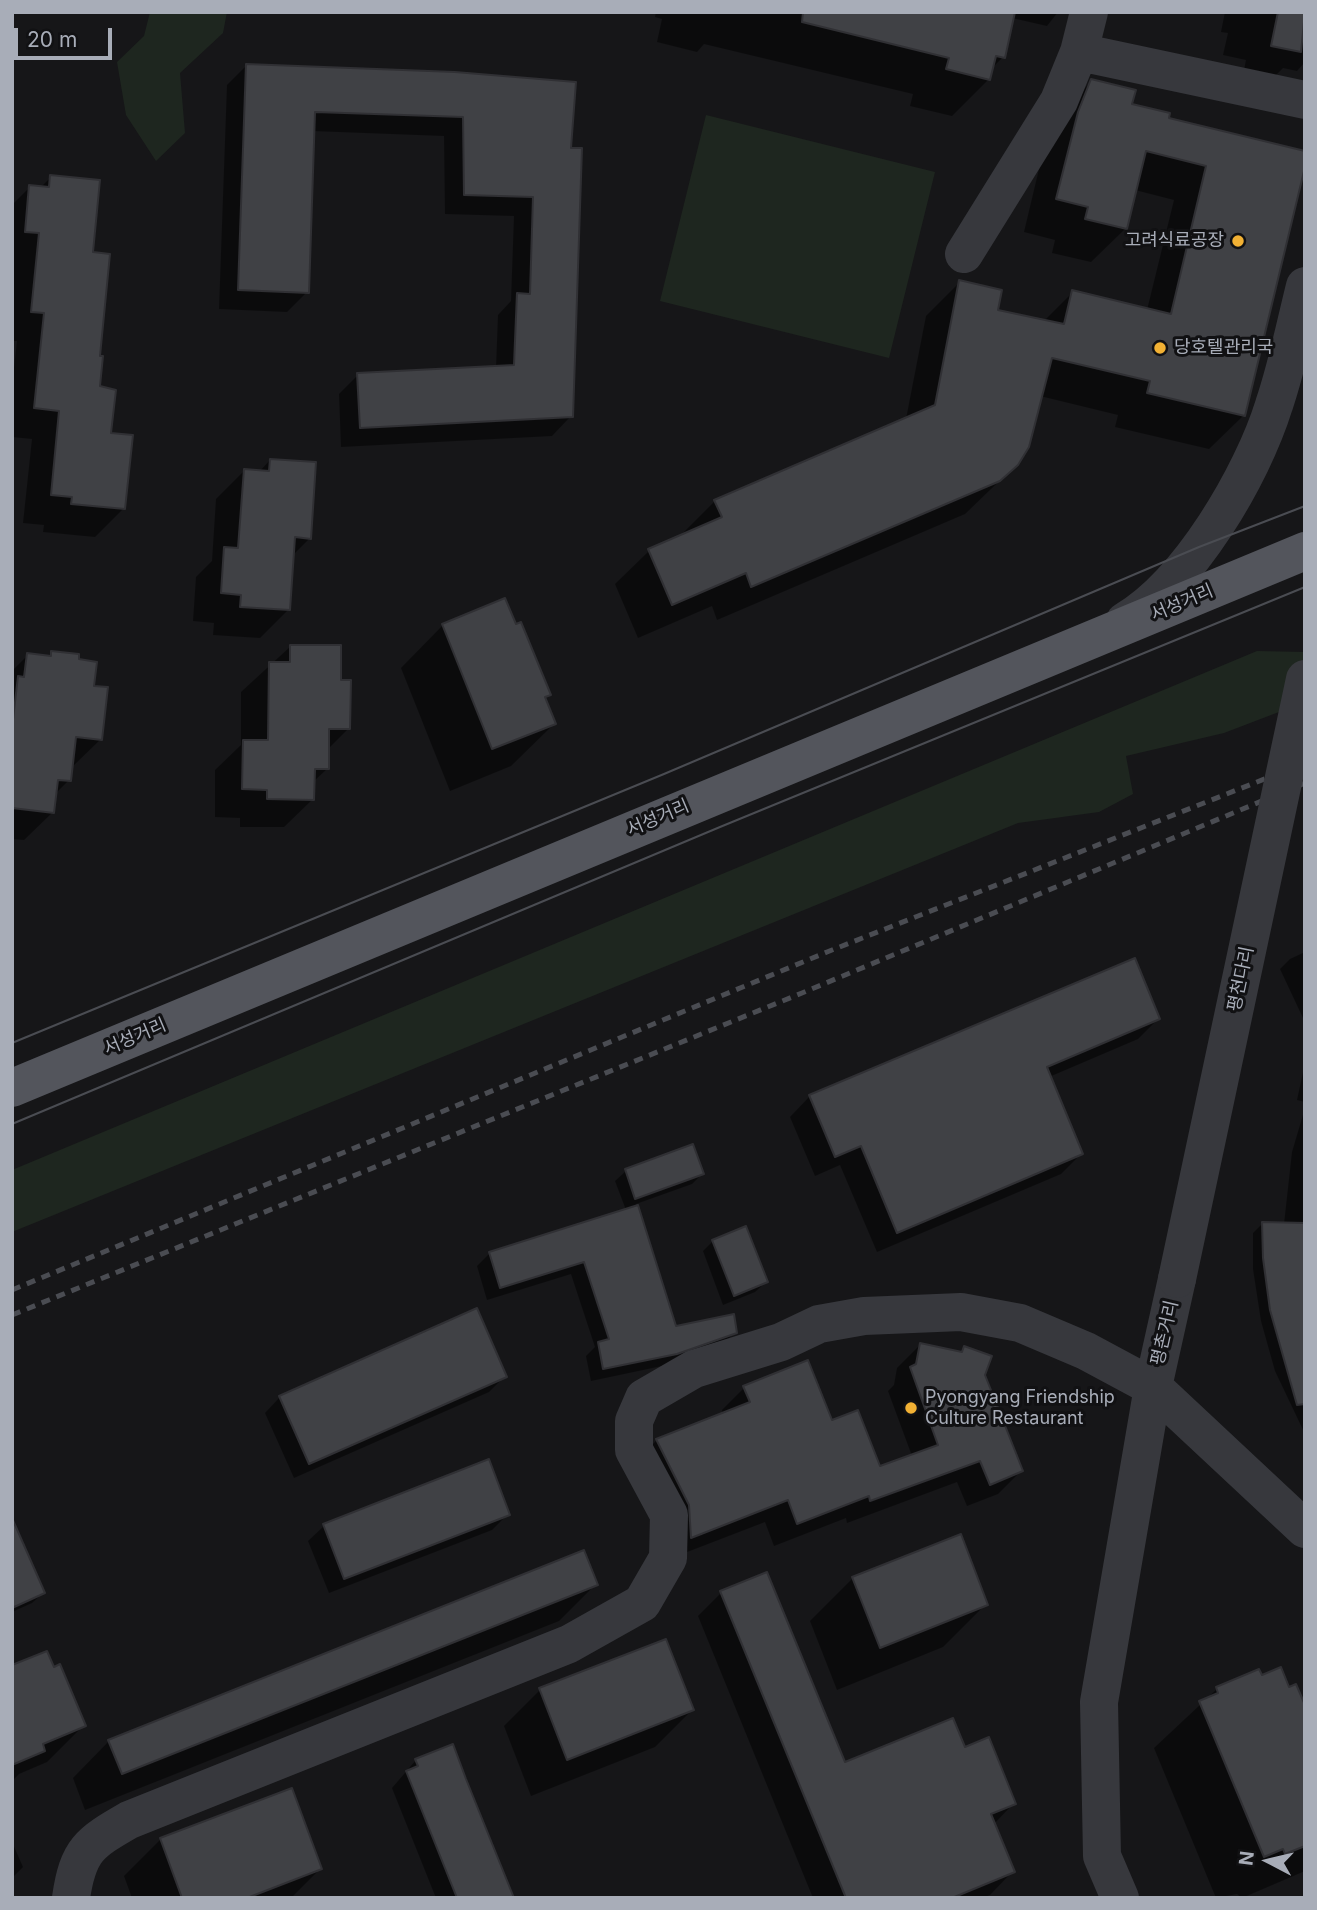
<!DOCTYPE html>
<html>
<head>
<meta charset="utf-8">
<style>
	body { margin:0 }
	#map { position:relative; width:1317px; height:1910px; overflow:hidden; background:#161618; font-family:Inter,sans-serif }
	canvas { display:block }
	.frame { position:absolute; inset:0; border:14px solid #a8adb8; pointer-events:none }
	.north { position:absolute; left:1233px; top:1826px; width:70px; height:70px; -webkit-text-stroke:5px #111113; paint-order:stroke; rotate:277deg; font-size:19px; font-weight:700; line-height:28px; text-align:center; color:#a8adb8 }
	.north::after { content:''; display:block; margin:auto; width:24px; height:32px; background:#a8adb8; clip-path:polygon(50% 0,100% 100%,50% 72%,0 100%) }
	.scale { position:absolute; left:14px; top:28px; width:98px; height:32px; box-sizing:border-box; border:4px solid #a8adb8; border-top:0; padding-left:9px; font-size:21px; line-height:24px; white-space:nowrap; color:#a8adb8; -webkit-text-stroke:5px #111113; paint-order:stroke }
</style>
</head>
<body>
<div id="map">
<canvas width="1317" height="1910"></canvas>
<div class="frame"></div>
<div class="north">N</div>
<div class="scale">20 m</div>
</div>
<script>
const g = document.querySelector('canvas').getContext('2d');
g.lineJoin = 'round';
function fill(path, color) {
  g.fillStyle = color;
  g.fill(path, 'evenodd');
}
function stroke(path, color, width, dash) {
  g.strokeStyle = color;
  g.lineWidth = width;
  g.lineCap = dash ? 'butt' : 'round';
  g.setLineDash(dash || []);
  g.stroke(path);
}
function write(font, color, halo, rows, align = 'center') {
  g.font = font + ' Inter,"Noto Sans KR",sans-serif';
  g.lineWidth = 6;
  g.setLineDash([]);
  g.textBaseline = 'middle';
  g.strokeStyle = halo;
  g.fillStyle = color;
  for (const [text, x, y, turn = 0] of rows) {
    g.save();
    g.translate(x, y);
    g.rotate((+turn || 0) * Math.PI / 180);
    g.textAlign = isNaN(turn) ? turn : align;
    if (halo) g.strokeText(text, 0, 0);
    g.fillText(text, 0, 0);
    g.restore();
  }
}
fill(new Path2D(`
	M150,12H227L223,33L180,73L185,133L156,161L126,115L117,62L144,36Z
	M706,115L935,172L889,358L660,301Z
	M1257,651L1305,652V702L1224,733L1126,756L1133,794L1099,812L1018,823L12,1232V1170Z`), '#1e261f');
fill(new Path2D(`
	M656,12H1058L1047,26L1012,18L1003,57L991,69L989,79L952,116L910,106L913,94L704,44L697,52L657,42L662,19L655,17Z
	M1225,12H1305V62L1297,71L1283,68L1270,81L1243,75L1246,60L1223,55L1228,33L1221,32Z
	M246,66L455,73L569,149L571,416L552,436L341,447L339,394L358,375L496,368L498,315L511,301L514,216L445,214L444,136L312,131L307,292L287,312L219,309L227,85Z
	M1092,81L1130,105L1167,119L1305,153L1243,416L1209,449L1115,427L1118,415L1040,396L1017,464L965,514L717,620L712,606L638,638L615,584L649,551L681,535L715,501L906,419L926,316L960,282L996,311L1044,321L1073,292L1147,310L1174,200L1135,190L1125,229L1091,262L1052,253L1055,240L1024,232L1044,148L1058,115Z
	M51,177L91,254L98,387L123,509L95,537L43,532L44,525L23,523L32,439L12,437V385L17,341H12V205L30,187L40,188Z
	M270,460L310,538L292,556L288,610L260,638L213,635L214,623L193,621L196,577L212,561L216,499L244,471L259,472Z
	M443,625L549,694L544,699L554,724L511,766L450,791L401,668Z
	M291,646L339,681L348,729L327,750V769L313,782V799L284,827H240V818L215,817V770L241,745V692Z
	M52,653L92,687L101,739L72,767L69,780L54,795L53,812L24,840L12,839V671L28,655L47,658Z
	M1305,952V1018H1303L1280,969L1290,959Z
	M1158,1019L1138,1039L1049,1077L1081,1154L1061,1174L877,1252L840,1165L815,1176L790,1117L810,1096Z
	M1305,1063V1102L1297,1100Z
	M1305,1108V1434L1275,1371L1261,1321L1253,1269V1233L1263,1223L1284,1224L1292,1152Z
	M626,1171L702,1174L692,1184L636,1204L675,1328L735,1332L722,1345L662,1366L591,1381L586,1356L595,1347L571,1274L487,1300L477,1266L490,1253L626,1210L615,1181Z
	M713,1241L766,1282L755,1292L723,1305L703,1251Z
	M920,1345L960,1353L965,1348L983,1375L1021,1471L998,1494L967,1506L957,1482L847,1523L846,1518L774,1546L765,1522L669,1559L634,1463L657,1440L723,1415L722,1410L744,1388L831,1422L879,1468L912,1456L888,1391L894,1385L897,1368Z
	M505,1376L489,1392L294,1478L265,1413L280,1397Z
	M488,1461L508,1514L492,1530L329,1593L308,1541L324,1526Z
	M12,1522L43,1593L32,1603L12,1612Z
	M960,1536L986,1604L943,1647L837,1690L810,1621L853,1578Z
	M596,1584L559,1621L85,1810L73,1778L109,1741Z
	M721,1593L844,1764L964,1749L1014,1803L994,1824L1013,1871L990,1895L982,1898H813L698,1616Z
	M12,1667L84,1725L47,1762L19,1774L12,1781Z
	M1259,1671L1261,1677L1288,1689L1305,1709V1871L1242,1898L1237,1894L1216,1898L1154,1748L1217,1689Z
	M540,1690L692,1710L655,1747L531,1796L504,1726Z
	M416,1760L513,1898H436L392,1788Z
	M161,1839L320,1869L291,1898H132L124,1876Z
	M12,1842L23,1867L12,1878Z`), '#0007');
const building = new Path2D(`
	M803,12H1015L1005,58L996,56L990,80L946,69L949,58L802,22Z
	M1278,12H1305L1301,52L1271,46Z
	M246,64L455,72L576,82L571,148H582L573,417L360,428L357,373L514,365L517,293L530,294L533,197L464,195L463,117L315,112L309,293L238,290Z
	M1091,79L1136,90L1132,104L1170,113L1169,118L1305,151V167L1245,416L1147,393L1150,381L1052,358L1029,447L1018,465L1000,481L751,587L746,573L672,605L648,549L722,517L714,500L935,405L959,280L1002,290L998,310L1064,324L1072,290L1171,314L1206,166L1146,151L1127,229L1085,219L1088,207L1056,199L1078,112Z
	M50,175L100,180L93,252L110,254L100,356H103L100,386L116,390L111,433L133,435L125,509L71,504L72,497L51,495L59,411L34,408L44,313L31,312L39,233L25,232L29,185L49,187Z
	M270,459L316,462L311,539L295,537L290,610L240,607L241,595L221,593L224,547L238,548L244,469L269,471Z
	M505,598L516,624L521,622L551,695L545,697L556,724L492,749L442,624Z
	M290,645H341V680H351L350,729H329V769H315L314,800L267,799V790L242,789L243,740H268L269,662H290Z
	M51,651L79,654V659L97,662L94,686L108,687L102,740L76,737L71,781L58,780L54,813L12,808V728L18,676L24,677L27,653L51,656Z
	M1135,958L1160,1019L1047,1067L1083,1154L897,1233L861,1146L835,1157L809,1095Z
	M693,1144L704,1174L635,1199L625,1169Z
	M638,1205L676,1326L734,1314L737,1333L677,1354L603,1369L598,1342L609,1339L584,1262L500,1288L489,1252Z
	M1262,1222L1305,1223V1404L1297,1405L1270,1310L1263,1258Z
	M746,1226L768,1282L734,1296L712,1240Z
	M477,1308L507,1377L309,1464L279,1396Z
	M920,1343L962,1352L964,1346L992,1356L985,1375L1023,1471L990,1485L980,1461L870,1501L869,1496L797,1524L788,1500L691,1538L689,1505L656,1439L750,1402L743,1386L808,1360L832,1420L858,1410L880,1466L938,1445L910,1367L916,1364Z
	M489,1459L510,1515L344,1579L323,1524Z
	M12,1518L45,1593L12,1608Z
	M961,1534L988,1605L880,1648L852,1577Z
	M584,1550L598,1585L122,1774L108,1740Z
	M767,1572L845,1762L953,1718L965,1747L989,1737L1016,1804L991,1814L1015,1872L952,1898H846L720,1591Z
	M666,1639L694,1710L567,1760L539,1688Z
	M47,1651L54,1667L60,1664L86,1726L43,1744L45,1751L12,1765V1665Z
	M1281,1667L1289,1687L1296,1684L1305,1705V1846L1285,1854L1283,1849L1264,1857L1199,1701L1218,1693L1216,1687L1259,1669L1262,1675Z
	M453,1744L466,1779L514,1898H457L406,1771L418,1766L415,1759Z
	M292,1788L322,1869L247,1898H182L160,1838Z`);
fill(building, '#404145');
stroke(building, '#303034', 2);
stroke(new Path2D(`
	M1079,52L1305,100
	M964,254L1059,101L1079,52L1089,12
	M1125,621C1189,583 1252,476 1274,405C1287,367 1295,326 1305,286
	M71,1898C78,1850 89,1843 129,1820L569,1644L642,1603L668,1558L669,1515L634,1450V1421L644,1398L694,1369L781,1342L819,1324L864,1316L961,1312L1020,1323L1086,1351L1153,1387L1305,1529
	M1120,1898L1102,1856L1099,1702L1153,1387L1177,1279`), '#37383d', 38);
stroke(new Path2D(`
	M12,1088L1305,551`), '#53555c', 38);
stroke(new Path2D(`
	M12,1043L664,774L1199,547L1305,506
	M12,1124L720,827L1305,587`), '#4a4c52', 2);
stroke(new Path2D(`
	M12,1290L827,952L1305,763
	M12,1315L802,993L1305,783`), '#4a4c52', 5, [9, 7]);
stroke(new Path2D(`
	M1177,1279L1305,679`), '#37383d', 38);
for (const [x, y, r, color] of [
	[1238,241,7,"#f2b134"],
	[1160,348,7,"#f2b134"],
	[911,1408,7,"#f2b134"]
]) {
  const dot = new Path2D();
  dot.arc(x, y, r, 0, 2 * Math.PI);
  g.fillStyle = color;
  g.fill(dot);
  stroke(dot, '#111113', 2.5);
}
write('18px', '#a8adb8', '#111113', [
	["고려식료공장",1224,241,"right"],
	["당호텔관리국",1174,348],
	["Pyongyang Friendship",925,1398],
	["Culture Restaurant",925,1419]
], 'left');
write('18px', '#a8adb8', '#111113', [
	["서성거리",1182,603,-23],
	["서성거리",658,818,-23],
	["평천다리",1241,979,-78],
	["서성거리",135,1037,-23],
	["평촌거리",1165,1333,-77]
]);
</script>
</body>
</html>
